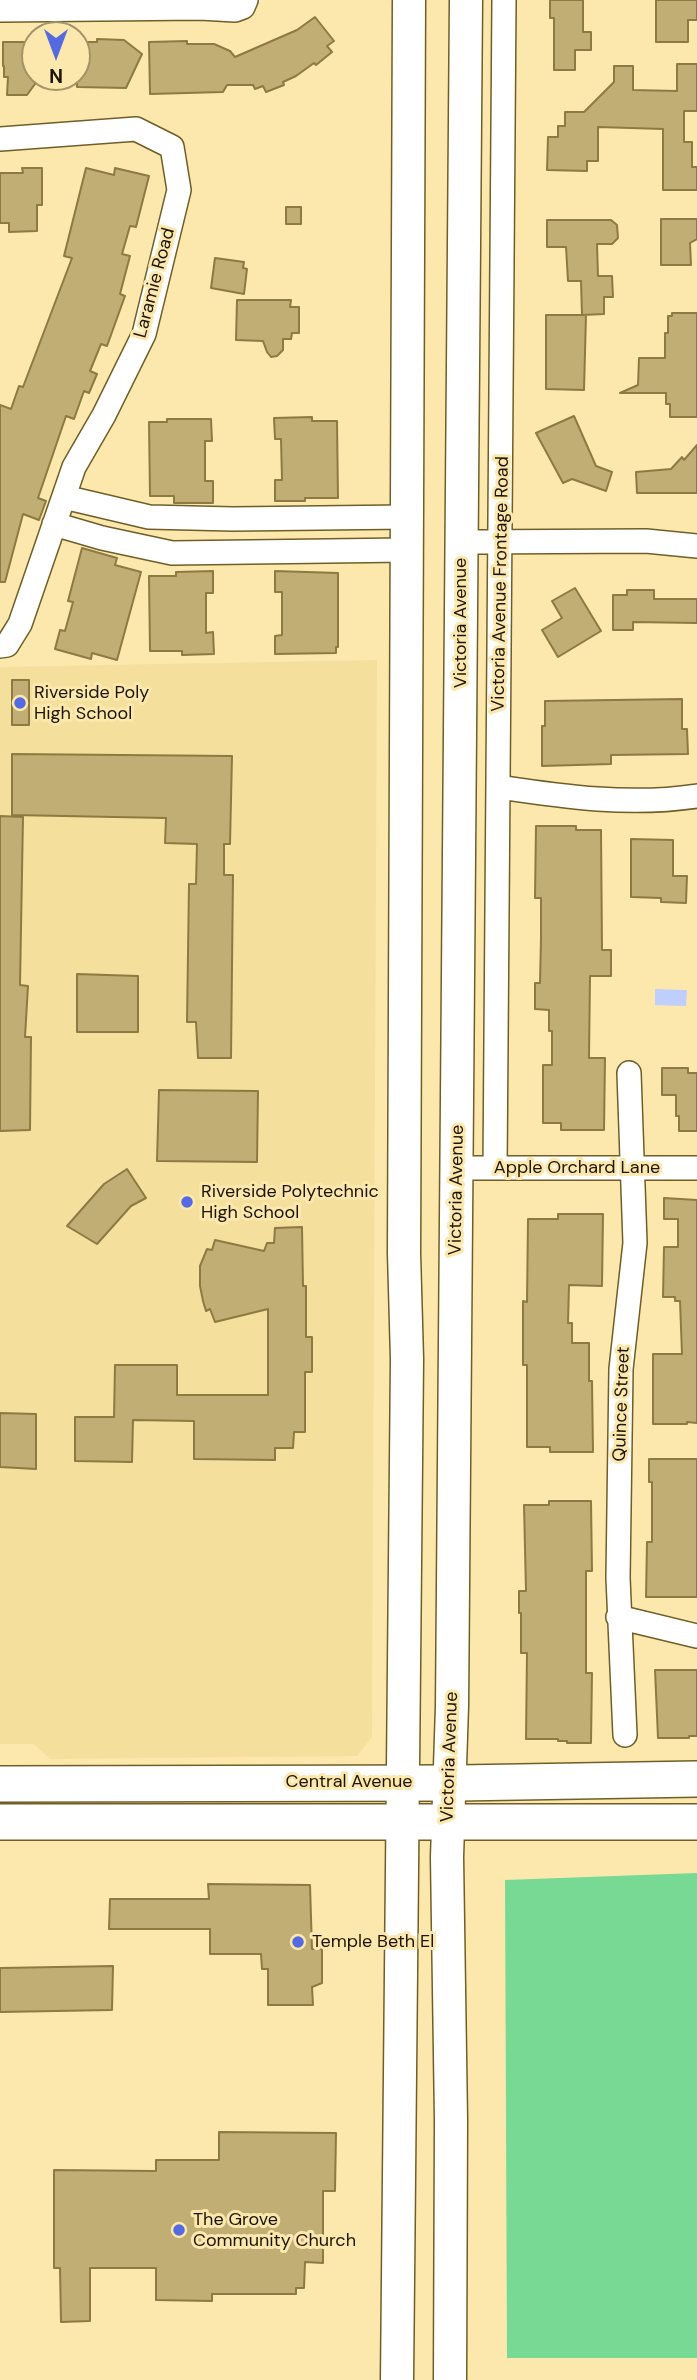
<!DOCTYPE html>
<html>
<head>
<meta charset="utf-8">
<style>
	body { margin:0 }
	#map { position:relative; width:697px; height:2380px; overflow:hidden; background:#fce8ad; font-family:"DM Sans",sans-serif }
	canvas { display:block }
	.north { position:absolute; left:21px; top:21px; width:70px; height:70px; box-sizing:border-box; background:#fce8ad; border:2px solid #a29468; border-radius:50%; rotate:180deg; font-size:19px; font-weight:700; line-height:28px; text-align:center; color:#1c1501 }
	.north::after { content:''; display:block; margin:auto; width:24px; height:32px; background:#556ae0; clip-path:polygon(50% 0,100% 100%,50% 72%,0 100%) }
</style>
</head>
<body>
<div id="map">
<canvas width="697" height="2380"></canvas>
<div class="north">N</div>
</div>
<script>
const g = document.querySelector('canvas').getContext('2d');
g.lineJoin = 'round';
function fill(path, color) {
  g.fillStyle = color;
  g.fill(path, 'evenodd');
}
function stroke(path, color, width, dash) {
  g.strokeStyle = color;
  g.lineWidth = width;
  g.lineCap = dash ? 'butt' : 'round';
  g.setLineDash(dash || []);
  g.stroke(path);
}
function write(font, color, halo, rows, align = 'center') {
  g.font = font + ' "DM Sans",sans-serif';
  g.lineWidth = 6;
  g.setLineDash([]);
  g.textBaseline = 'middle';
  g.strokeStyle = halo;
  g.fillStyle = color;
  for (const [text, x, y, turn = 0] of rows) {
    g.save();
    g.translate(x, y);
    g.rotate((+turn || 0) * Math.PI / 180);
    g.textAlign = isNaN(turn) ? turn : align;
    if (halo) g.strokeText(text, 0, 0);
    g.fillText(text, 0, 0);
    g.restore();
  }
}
fill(new Path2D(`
	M377,660L372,1737L357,1756L50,1759L34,1744H0V667Z`), '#f5df9c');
fill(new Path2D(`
	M697,1873V2358H507L505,1880Z`), '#77d994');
fill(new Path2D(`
	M655,989L687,990L686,1006L655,1005Z`), '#c0cefd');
const building = new Path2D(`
	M550,0H583V32H591V50H575V70H554V18H550Z
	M656,0H697V20H688V42H656Z
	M315,17L334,41L327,46L332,52L316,65L314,63L296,76L283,82L284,85L266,92L263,86L255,89L253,85H227L223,92L150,94L149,42L187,41V44H214L230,51L235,57L297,30Z
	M97,39L124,40L142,54L126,88L77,87V42H97Z
	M3,42H27V48L35,47V84L27,95H7L8,77H4V66H3Z
	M677,64H697V111H684V142H692V167H697V190H663V129L598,127V161H587V171L547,170L548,137H558V126H565V112H584L614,82V66H633V90L677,91Z
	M22,168H42V205H37V231L9,232V223H0V173H23Z
	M86,168L114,175L115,168L149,176L136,227L130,226L122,254L130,256L120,294L125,296L107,346L101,344L90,371L97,374L89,393L84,391L74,419L66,416L38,498L46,501L39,520L23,514L5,582H0V405L11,409L19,386L23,387L72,258L64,256Z
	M286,207H301V224H286Z
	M661,219H697V239L690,243L691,265H661Z
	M547,220H611L617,225L618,238L612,244H597L598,276H612L613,297H604V314L582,315L581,281H568L566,247H547Z
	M215,258L244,262L243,268L247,269L244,294L211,288Z
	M237,300H291L290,307H299V333H292L291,339H283V350L277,356L271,357L267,352L263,341L236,340Z
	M672,313H697V417H670V404H666V393H620L638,385L639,358H665V333H668V316H672Z
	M546,315H586L584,390L546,389Z
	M574,416L596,466L612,472L606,491L572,479L563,483L536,433Z
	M312,417V421H337L338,498H305V501H275V480H282L281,439H275L274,418Z
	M167,419H211L212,441H205V481H213V503H174V496H150L149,422H167Z
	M697,445V493H637L636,472L671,469L682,457L684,460Z
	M82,548L117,558L115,565L141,572L117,660L92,653L91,659L55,649L60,630L65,631L73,602L68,601Z
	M213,571V593H206V633L213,632L214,654L182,655V651H150L149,576H176V572Z
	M275,571L338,573V647H336V653L275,654V636L282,635V592H275Z
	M575,588L601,631L558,657L542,630L562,618L552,601Z
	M627,590H654V599H697V623L633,622V630H613V595H627Z
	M12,680H29V725H12Z
	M682,699V729H687L688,754L611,755V764L542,766V726H545V701Z
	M12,754L232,756L230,844H224V875H233L231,1058H198L196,1022H187L189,884H196L197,844L165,843L166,818L12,815Z
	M0,816L23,817L20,985L28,986L25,1037H31L30,1130L0,1131Z
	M536,826H576V830H601L602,950H611V976H590L589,1058H605L604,1130H561V1123H543V1065H552V1031H549V1010L535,1009V983H540L541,939V898H535Z
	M631,839L673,840V876H687L686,903L661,902V898L631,897Z
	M77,974L138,976V1032H77Z
	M662,1068H688V1073H697V1131H679V1116H676V1095H662Z
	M159,1090L258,1091L257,1162L157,1161Z
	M127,1169L146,1198L131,1206L97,1244L67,1226L104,1184Z
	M664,1198L697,1200V1423L687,1422V1424H653V1354H682L680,1301H675V1297H663L664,1247H678V1219H664Z
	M558,1214H603L602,1286L569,1285L568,1323H572V1343H589V1381H592L593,1452H550V1447H527V1365H523V1301L527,1302L528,1219H558Z
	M302,1227L303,1286H306V1337H312V1372H305V1432H294L293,1448H275V1460L194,1459V1421L133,1420L132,1462L75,1461V1417H114L115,1365H177V1395H268V1309L215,1322L210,1309L206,1311L203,1301L200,1286V1266L207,1249L212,1250L215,1240L264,1251L267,1243H274L275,1228Z
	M0,1413L36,1414V1469L0,1467Z
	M649,1459H697V1597H646L647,1542H652V1482H649Z
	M549,1501H591L592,1571H586V1673H592L591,1743H567V1741H558V1739H526L527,1653H521V1613H519V1591H526L524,1505H549Z
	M655,1670H697V1736H689V1738H658Z
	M208,1884L310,1885L312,1949H322V1983L312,1987L313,2005H268V1969H262L261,1954H210V1929H109L110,1899H209Z
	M113,1966L112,2010L0,2012V1968Z
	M219,2132L336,2133L335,2191H323V2263L305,2262L304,2288H296V2294H212V2301L156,2300V2268H90V2321L61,2322L60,2268H54V2170L156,2171V2160H219Z`);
fill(building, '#c1ae75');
stroke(building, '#8c7a42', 2);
const street = new Path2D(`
	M0,10L200,8L235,10L243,7L246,0
	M0,139L136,129L172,147L179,190L144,334L104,415L74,467L20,624L7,645L0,646
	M64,497L149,517L233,519L407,517
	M54,524L102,538L172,553L406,550
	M462,542L646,541L697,546
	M499,787C565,797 630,806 697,796
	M457,1168H697
	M495,1168L504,0
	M618,1617L697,1636
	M625,1735L618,1578L621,1369L635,1243L629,1073`);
const secondary = new Path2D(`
	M397,2380L407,1359L404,1253L409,0
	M450,2380L451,2120L447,1857L452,1706L466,0`);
const primary = new Path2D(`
	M0,1784L459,1783L697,1779
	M0,1822H697`);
stroke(street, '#705e26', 26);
stroke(secondary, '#705e26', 35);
stroke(primary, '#705e26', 38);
stroke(street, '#fff', 23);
stroke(secondary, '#fff', 32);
stroke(primary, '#fff', 35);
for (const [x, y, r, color] of [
	[20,703,7,"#556ae0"],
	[187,1202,7,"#556ae0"],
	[298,1942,7,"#556ae0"],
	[179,2230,7,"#556ae0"]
]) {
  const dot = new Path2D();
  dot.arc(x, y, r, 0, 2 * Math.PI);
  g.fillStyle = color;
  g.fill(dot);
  stroke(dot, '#fce8ad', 2.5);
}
write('18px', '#1c1501', '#fce8ad', [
	["Laramie Road",155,283,-75],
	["Victoria Avenue Frontage Road",501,584,-89],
	["Victoria Avenue",461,623,-90],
	["Apple Orchard Lane",577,1168],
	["Victoria Avenue",457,1190,-89],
	["Quince Street",622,1404,-88],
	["Victoria Avenue",450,1757,-88],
	["Central Avenue",349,1782]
]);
write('18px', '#1c1501', '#fce8ad', [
	["Riverside Poly",34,693],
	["High School",34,714],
	["Riverside Polytechnic",201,1192],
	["High School",201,1213],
	["Temple Beth El",312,1942],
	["The Grove",193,2220],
	["Community Church",193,2241]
], 'left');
</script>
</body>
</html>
